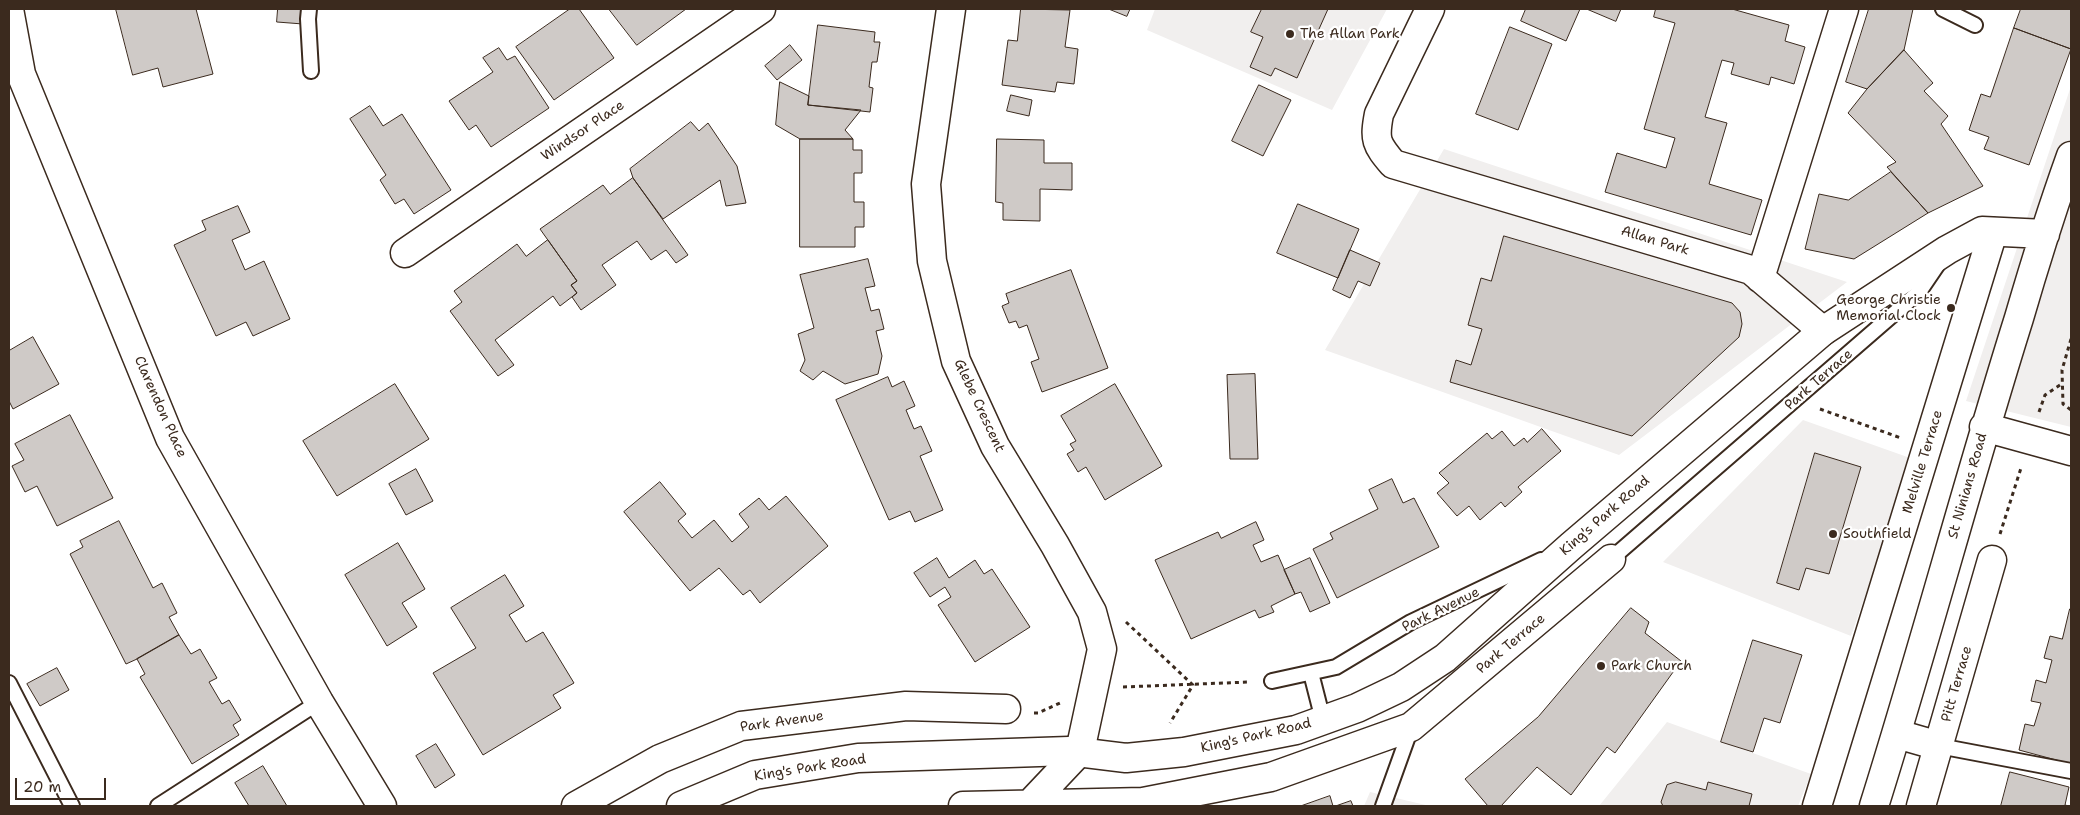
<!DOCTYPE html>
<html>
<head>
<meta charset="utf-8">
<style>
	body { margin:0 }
	#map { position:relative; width:2080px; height:815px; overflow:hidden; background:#fff; font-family:"Shantell Sans",sans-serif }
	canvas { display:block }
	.frame { position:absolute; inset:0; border:10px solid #3b2a1e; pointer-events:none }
	.scale { position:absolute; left:15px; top:778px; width:91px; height:22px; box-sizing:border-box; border:2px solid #3b2a1e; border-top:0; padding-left:6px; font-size:15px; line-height:18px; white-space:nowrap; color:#3b2a1e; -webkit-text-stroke:4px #fff; paint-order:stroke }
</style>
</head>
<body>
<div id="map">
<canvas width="2080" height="815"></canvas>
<div class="frame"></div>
<div class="scale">20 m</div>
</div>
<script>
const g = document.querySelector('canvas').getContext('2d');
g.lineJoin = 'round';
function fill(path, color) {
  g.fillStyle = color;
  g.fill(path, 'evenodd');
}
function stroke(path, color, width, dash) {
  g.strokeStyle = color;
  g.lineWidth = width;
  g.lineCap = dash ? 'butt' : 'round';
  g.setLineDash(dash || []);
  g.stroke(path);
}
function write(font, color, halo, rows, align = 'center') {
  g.font = font + ' "Shantell Sans",sans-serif';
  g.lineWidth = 4.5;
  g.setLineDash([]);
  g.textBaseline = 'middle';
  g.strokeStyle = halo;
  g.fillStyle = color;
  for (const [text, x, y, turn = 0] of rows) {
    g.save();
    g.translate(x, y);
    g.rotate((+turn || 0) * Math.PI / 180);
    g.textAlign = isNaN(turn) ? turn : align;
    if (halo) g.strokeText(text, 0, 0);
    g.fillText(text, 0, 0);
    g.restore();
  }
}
fill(new Path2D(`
	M1155,9H1387L1332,110L1147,30Z
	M2071,86V427L1966,401Z
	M1444,149L1847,282L1619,455L1325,350Z
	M1803,420L1913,459L1851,636L1663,562Z
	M1667,722L1811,774L1798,806H1599Z
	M1370,792L1430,806H1364Z`), '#f1efee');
const building = new Path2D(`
	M116,9H196L213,74L163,87L158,68L133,75Z
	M278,9H304L303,24L277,22Z
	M570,9H579L614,58L554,100L516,47Z
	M609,9H686L637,45Z
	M1021,9L1070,10L1065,47L1078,49L1074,84L1057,82L1055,92L1002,85L1008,40L1017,41Z
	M1109,9H1130L1127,16Z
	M1262,9H1328L1297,78L1275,68L1271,76L1250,67L1263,37L1251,32Z
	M1526,9H1580L1566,41L1521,21Z
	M1587,9H1621L1616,21Z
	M1656,9H1732L1789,25L1785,41L1805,47L1794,84L1771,77L1769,85L1731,74L1734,63L1722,60L1705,117L1727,123L1709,184L1762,200L1751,235L1605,192L1617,153L1666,168L1675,138L1644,129L1675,23L1654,17Z
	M1869,9H1913L1904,50L1867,89L1846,82Z
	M2021,9H2071V49L2014,28Z
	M818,25L875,32L874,42H880L877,62H872L869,87L873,88L870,112L808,105Z
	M1510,27L1552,44L1518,130L1476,114Z
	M2014,28L2071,49L2029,165L1984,149L1989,137L1969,130L1981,94L1990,97Z
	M790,45L802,60L777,80L765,66Z
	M499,48L507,60L515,56L549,108L491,147L476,125L469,130L449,101L493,72L483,58Z
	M1904,50L1933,83L1924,91L1948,116L1941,124L1983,186L1928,213L1887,167L1896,162L1848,113L1867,89Z
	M780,82L809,96L808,105L861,110L845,130L853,139H800L776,125Z
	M1259,85L1291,100L1263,156L1232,141Z
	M1011,95L1032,100L1029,116L1007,111Z
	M370,106L383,126L402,114L451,190L414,214L404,199L395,204L380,180L386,175L350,119Z
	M691,122L699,131L708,123L737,166L746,203L726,206L720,180L663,219L633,178L630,169Z
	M800,139H853V150H862V173H854V202H864V227H855V247H800Z
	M997,139L1044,140V163H1072V190L1040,189V221L1003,220V203L996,202Z
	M1891,172L1928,213L1854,259L1805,249L1819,194L1848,200Z
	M633,178L688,255L676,263L666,250L651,260L637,241L602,265L616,285L581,310L572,297L577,293L571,285L577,281L540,229L603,185L610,194Z
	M1298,204L1359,229L1338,278L1277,253Z
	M238,206L250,232L232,240L245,270L264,261L290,319L253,336L246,322L216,336L174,245L206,230L202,221Z
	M1504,236L1732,303L1740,312L1742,324L1739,337L1632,436L1450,382L1456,360L1471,365L1482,329L1468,325L1481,278L1491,281Z
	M548,240L577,281L571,285L577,293L560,306L553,296L495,340L514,365L498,376L450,311L462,302L454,291L517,244L526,256Z
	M1350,250L1380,263L1370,286L1358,281L1350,298L1333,290Z
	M868,259L875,286L865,288L871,311L879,309L884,329L876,331L882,356L878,374L845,384L823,371L813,380L800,371L805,360L798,334L814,328L800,275Z
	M1071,270L1108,368L1042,392L1031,362L1039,359L1027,325L1019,328L1016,321L1009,323L1002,306L1009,303L1006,294Z
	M33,337L59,384L13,409L9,401V351Z
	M1255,374L1258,459H1230L1227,375Z
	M888,377L892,387L904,381L915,406L906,410L914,429L921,426L932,451L920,456L943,510L915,522L910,511L889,520L836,400Z
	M395,384L429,439L337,496L303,441Z
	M1115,384L1162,466L1105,500L1086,467L1078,472L1067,454L1074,450L1070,444L1076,441L1061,416Z
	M70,415L113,498L57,526L37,486L25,492L12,466L24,460L15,444Z
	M1542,429L1561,451L1518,487L1522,492L1505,507L1501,502L1480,520L1469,506L1457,516L1437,493L1449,483L1439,473L1487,433L1492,439L1502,431L1514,446L1524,438L1527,442Z
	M1815,453L1861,467L1829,574L1806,568L1799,590L1777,583Z
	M416,469L433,501L406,515L389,484Z
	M1392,479L1403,503L1414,498L1439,547L1337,598L1313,549L1333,539L1330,533L1378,509L1369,490Z
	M660,482L686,514L678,521L692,538L714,520L732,542L749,527L739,514L759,498L769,510L786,496L828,546L760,603L750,590L743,595L719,568L690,591L624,512Z
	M119,521L153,588L162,583L177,613L169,617L179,635L137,659L126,664L70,554L83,547L80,541Z
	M1256,522L1264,540L1253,545L1261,562L1278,555L1295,594L1271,606L1274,612L1259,618L1255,610L1191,639L1155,560L1218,532L1221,538Z
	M398,543L425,589L402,603L417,627L387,646L345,575Z
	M937,558L949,578L975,560L984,574L992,569L1030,627L975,662L938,605L951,597L945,587L930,597L914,573Z
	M1310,558L1330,603L1310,612L1301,592L1295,594L1284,570Z
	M505,575L524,606L509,615L526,642L543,632L574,683L553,695L561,708L483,755L433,673L476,648L451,608Z
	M1631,608L1649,622L1645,633L1681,661L1615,753L1607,747L1571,795L1537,767L1501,806H1488L1465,779L1538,717Z
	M2070,609H2071V764L2019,750L2025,724L2034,726L2041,703L2031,701L2036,680L2046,683L2052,660L2044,658L2050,636L2062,639Z
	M179,635L191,654L200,649L217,678L209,682L222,704L229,700L241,720L233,725L239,735L192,764L140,677L145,674L137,659Z
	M1753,640L1802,655L1780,723L1764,718L1753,752L1721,742Z
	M57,668L69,690L40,706L27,684Z
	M436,744L455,775L435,788L416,756Z
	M263,766L287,806H249L235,783Z
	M2010,772L2069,787L2065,805L2069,806H2001Z
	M1676,782L1706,790L1708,782L1752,794L1749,806H1663L1661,802L1667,785Z
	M1330,796L1333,806H1301Z
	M1351,801L1353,806H1336Z`);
fill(building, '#cfcac7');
stroke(building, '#3b2a1e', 1);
const lane = new Path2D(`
	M309,9L308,19L311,71
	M1943,9L1975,25
	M1611,559L1919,292L1938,264
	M1311,673L1323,720
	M1272,681L1336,667L1411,622L1541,560
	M9,683L72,806
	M1939,746L2071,771
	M158,806L319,702
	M1383,806L1411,728`);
const street = new Path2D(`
	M9,9L21,74L170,438L319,702L382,806
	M951,9L926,184L932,261L956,361L995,446L1055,545L1092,612L1102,649L1080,751L1028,806
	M1430,9L1379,114C1374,140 1376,144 1393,164L1751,270L1823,331
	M405,253L761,9
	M1760,278L1844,9
	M1897,734L1939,746
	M576,806L660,759L741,726L906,706L1006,709
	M963,806L1143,802L1271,777L1411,727L1611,559
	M1817,806L1993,232
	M1921,806L1992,560`);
const secondary = new Path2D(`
	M1984,427L2071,451
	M681,806L755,775L858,758L1069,751L1126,758L1184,752L1296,730L1357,708L1401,687L1445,658L1571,546L1823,331L1947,250L1982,231L2045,234
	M1874,806C1925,644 1968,480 2019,318C2035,263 2052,209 2071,156`);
stroke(lane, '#3b2a1e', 18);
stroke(street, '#3b2a1e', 31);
stroke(secondary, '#3b2a1e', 31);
stroke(new Path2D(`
	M2071,339L2062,370L2063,404L2071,410
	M1820,409L1901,438
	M2039,412L2045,395L2063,383
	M2000,534L2021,468
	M1126,622L1193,685L1170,723
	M1123,687L1249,682
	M1034,713H1038L1060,703`), '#3b2a1e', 3, [4, 4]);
stroke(lane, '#fff', 14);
stroke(street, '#fff', 28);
stroke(secondary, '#fff', 28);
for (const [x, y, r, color] of [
	[1290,34,5,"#3b2a1e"],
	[1951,308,5,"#3b2a1e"],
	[1833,534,5,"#3b2a1e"],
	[1601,666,5,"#3b2a1e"]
]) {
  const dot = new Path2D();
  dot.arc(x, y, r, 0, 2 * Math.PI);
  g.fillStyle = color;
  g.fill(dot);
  stroke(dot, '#fff', 2);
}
write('14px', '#3b2a1e', '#fff', [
	["The Allan Park",1300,34],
	["George Christie",1941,300,"right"],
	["Memorial Clock",1941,316,"right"],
	["Southfield",1843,534],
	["Park Church",1611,666]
], 'left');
write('14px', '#3b2a1e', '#fff', [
	["Windsor Place",583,131,-34],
	["Allan Park",1655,241,17],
	["Park Terrace",1819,380,-41],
	["Glebe Crescent",979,406,65],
	["Clarendon Place",160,407,66],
	["Melville Terrace",1923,462,-73],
	["St Ninians Road",1968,486,-74],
	["King's Park Road",1605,516,-41],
	["Park Avenue",1441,610,-26],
	["Park Terrace",1511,644,-40],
	["Pitt Terrace",1957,684,-74],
	["Park Avenue",782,722,-8],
	["King's Park Road",1256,736,-13],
	["King's Park Road",810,768,-9]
]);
</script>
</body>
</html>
